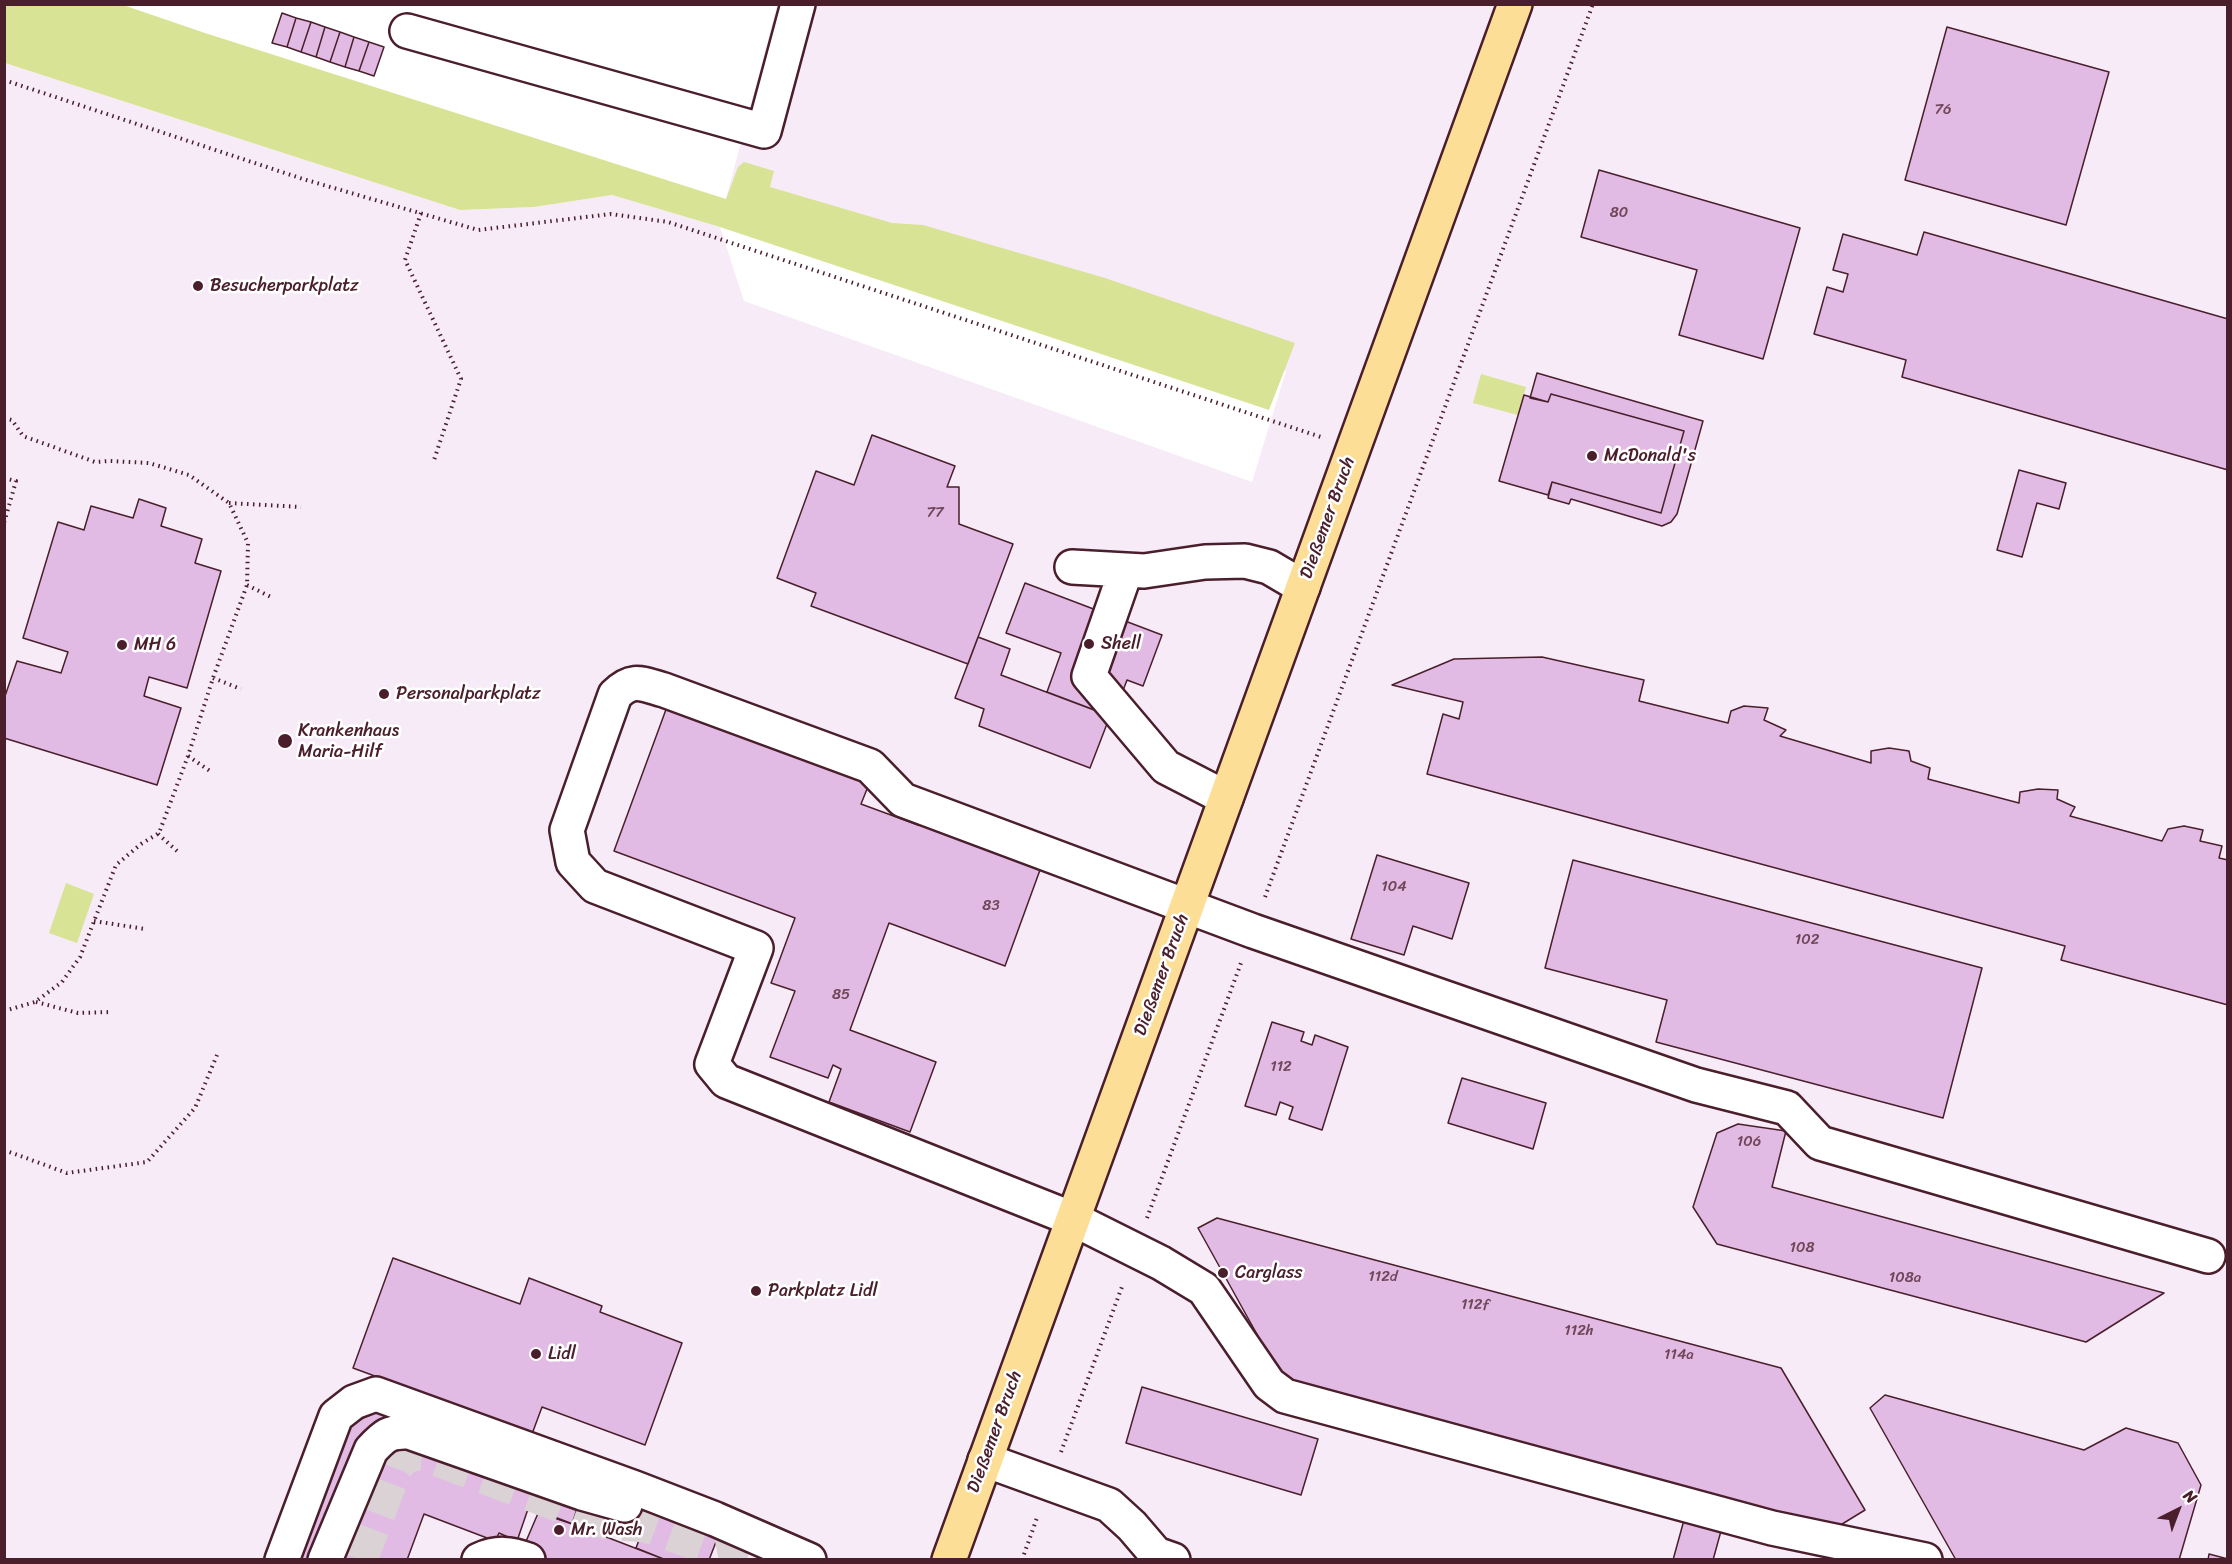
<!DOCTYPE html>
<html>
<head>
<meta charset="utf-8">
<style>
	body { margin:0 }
	#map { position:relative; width:2232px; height:1564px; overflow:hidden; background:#fff; font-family:Sriracha,sans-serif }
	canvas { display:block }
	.frame { position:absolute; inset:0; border:6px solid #4a1f2b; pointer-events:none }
	.north { position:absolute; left:2148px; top:1480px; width:60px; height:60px; -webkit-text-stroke:4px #fff; paint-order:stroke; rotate:42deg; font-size:16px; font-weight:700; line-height:24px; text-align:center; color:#4a1f2b }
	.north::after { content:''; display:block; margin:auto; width:21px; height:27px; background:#4a1f2b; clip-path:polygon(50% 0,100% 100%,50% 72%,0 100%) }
</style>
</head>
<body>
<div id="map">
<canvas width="2232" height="1564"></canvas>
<div class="frame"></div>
<div class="north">N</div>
</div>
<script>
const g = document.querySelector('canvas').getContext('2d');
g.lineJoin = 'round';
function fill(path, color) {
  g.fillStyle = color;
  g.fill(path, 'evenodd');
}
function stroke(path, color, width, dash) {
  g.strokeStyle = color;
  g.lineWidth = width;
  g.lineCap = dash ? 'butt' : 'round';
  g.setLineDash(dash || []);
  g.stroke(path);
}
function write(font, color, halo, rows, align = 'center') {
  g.font = font + ' Sriracha,sans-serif';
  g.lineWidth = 5;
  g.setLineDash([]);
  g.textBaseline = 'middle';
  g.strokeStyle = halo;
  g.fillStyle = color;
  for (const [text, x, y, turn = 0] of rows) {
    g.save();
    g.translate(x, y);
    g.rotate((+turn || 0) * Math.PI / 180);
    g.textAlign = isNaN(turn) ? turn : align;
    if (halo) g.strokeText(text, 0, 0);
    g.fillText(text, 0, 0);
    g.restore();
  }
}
fill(new Path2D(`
	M777,5H2227V1559L5,1560V63L460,210L534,207L612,195L720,227L744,301L1252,482L1286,371L726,199Z`), '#f6ebf7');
fill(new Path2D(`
	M5,4L123,5L205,33L726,199L738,167L744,162L774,171L770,187L892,223L923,225L1105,278L1295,343L1269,410L720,227L612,195L534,207L460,210L5,63Z
	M1481,374L1526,387L1518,415L1473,403Z
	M66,883L94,894L77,943L49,933Z`), '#d8e396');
const building = new Path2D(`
	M282,13L296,18L287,47L272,43Z
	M296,18L311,22L301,52L287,47Z
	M311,22L325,27L316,57L301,52Z
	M325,27L340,32L330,62L316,57Z
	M1947,27L2109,72L2066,225L1905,180Z
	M340,32L354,37L345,67L330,62Z
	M354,37L369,42L359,71L345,67Z
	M369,42L384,47L374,76L359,71Z
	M1599,170L1800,228L1763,359L1679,335L1697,270L1581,237Z
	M1924,232L2228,319V470L1902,377L1906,360L1814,334L1827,287L1843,292L1848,274L1833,270L1843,234L1917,255Z
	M1537,373L1703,421L1677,514L1671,522L1662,526L1571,499L1569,504L1548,498L1552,482L1661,513L1684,431L1551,394L1548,402L1530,398Z
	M1551,394L1684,431L1661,513L1552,482L1548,495L1499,481L1524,395L1548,402Z
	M872,435L955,466L947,487H959V524L1013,544L968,664L811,606L816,593L777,578L816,471L854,485Z
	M2019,470L2066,483L2059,509L2037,503L2022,557L1997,550Z
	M139,499L166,508L161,526L202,539L195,563L221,571L187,688L149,677L144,696L181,708L157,785L4,738V699L17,661L61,673L68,652L23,638L58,522L84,530L91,506L133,518Z
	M1025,583L1162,635L1143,686L1127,680L1113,717L1047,692L1061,653L1006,633Z
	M978,637L1010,649L1001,675L1110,716L1090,768L979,726L984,709L955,698Z
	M1542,657L1644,680L1639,701L1728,723L1731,711L1744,706L1768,708L1764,720L1786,730L1780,736L1871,763V751L1889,748L1909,751L1911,761L1930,768L1928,779L2019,803L2020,792L2038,789L2058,790L2057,799L2075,807L2070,816L2162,841L2168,829L2184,826L2203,830L2200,841L2222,846L2219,858L2228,860V1005L2061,960L2065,946L1427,774L1443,714L1459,719L1463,702L1392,685L1454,659Z
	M668,704L871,779L861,804L918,825L923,814L1044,859L1005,966L889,923L850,1030L936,1062L910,1132L829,1102L841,1069L833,1065L828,1078L770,1057L795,991L771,983L795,918L614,851Z
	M1377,855L1469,883L1452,939L1413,926L1404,955L1351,939Z
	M1573,860L1982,968L1943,1118L1656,1042L1667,1000L1545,968Z
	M1272,1022L1304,1032L1301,1041L1312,1045L1315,1035L1348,1047L1322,1130L1289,1119L1293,1107L1280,1102L1276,1115L1245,1106Z
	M1462,1078L1546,1103L1533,1149L1448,1123Z
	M1738,1124L1786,1131L1772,1187L2164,1293L2086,1342L1717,1244L1693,1207L1717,1133Z
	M1217,1218L1781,1368L1865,1510L1834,1529L1284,1383L1198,1228Z
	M393,1258L520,1304L529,1278L602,1306L600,1312L682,1343L645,1445L542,1407L532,1434L353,1368Z
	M1142,1387L1318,1439L1301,1495L1126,1443Z
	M1885,1395L2084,1450L2126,1428L2178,1443L2201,1485L2179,1560H1956L1870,1408Z
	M386,1408L586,1482L572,1524L528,1509L517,1541L499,1533L495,1541L424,1514L407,1560H301L352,1423Z
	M653,1503L721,1529L709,1560H666L636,1548Z
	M539,1511L666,1560H518Z
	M1684,1520L1721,1531L1713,1560H1673Z
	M2209,1554L2228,1559V1560H2208Z`);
fill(building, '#e1bbe4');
stroke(building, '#4a1f2b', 1.5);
stroke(new Path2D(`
	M361,1560L397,1466C404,1457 410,1454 421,1454L606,1523L646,1526L714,1550L734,1546L780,1552`), '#dbd2d5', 33, [33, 16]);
const minor = new Path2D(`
	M407,31L764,131L798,4
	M1072,567L1144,571L1205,562L1245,561L1269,567L1303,587
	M1126,570L1089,676L1166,767L1226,798
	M985,1460L1109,1505L1132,1526L1156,1554L1173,1560
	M282,1560L336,1416L354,1402L376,1394L635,1488L715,1519L809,1560
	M325,1560L371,1450C384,1436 389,1431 409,1432L582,1493L625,1505
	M479,1560C497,1552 510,1553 528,1560
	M1925,1560L1772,1528L1285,1396L1269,1384L1204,1289L1161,1263L1073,1219L726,1081L712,1064L756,948L595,886L573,862L567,830L615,695C633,677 642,684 664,690L870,766L903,800L1253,931L1696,1085L1787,1108L1820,1143L2208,1256`);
const major = new Path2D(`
	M949,1560L1515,4`);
stroke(minor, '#4a1f2b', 38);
stroke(major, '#4a1f2b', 38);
stroke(new Path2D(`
	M4,80L303,179L478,230L611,214L668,222L1321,437
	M421,213L405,260L461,379L433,463
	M4,418L12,420L23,436L95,462L110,461L149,463L189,475L229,503L248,543L247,585L213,678L188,756L159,833L141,844L116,865L80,957L62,982L35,1002L4,1011
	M4,478L16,481L4,523
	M229,503L301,507
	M247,585L273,598
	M213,678L241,689
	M188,756L210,771
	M158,834L177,851
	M1265,897L1593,4
	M94,921L145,929
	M36,1002L78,1013L112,1012
	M4,1150L67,1173L147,1162L195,1108L217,1055
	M1147,1218L1241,963
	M1061,1452L1123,1284
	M1022,1560L1038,1515`), '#4a1f2b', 4, [1.5, 4.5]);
stroke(minor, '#fff', 33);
stroke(major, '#fcde96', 33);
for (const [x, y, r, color] of [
	[198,286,6,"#4a1f2b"],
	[1592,456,6,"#4a1f2b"],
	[1089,644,6,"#4a1f2b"],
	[122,645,6,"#4a1f2b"],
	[384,694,6,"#4a1f2b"],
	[285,741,8,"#4a1f2b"],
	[1223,1273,6,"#4a1f2b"],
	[756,1291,6,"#4a1f2b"],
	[536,1354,6,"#4a1f2b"],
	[559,1530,6,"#4a1f2b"]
]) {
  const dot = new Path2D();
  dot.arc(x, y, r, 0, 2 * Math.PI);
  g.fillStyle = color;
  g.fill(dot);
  stroke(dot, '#fff', 2);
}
write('15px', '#704659', null, [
	["76",1943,110],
	["80",1619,213],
	["77",935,513],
	["104",1394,887],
	["83",991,906],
	["102",1807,940],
	["85",841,995],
	["112",1281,1067],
	["106",1749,1142],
	["108",1802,1248],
	["112d",1383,1277],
	["108a",1905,1278],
	["112f",1475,1305],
	["112h",1579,1331],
	["114a",1679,1355]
]);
write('18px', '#4a1f2b', '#fff', [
	["Besucherparkplatz",210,286],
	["McDonald's",1604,456],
	["Shell",1101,644],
	["MH 6",134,645],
	["Personalparkplatz",396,694],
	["Krankenhaus",298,731],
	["Maria-Hilf",298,752],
	["Carglass",1235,1273],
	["Parkplatz Lidl",768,1291],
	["Lidl",548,1354],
	["Mr. Wash",571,1530]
], 'left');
write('18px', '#4a1f2b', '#fff', [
	["Dießemer Bruch",1328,518,-70],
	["Dießemer Bruch",1162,975,-70],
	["Dießemer Bruch",995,1432,-70]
]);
</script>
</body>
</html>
